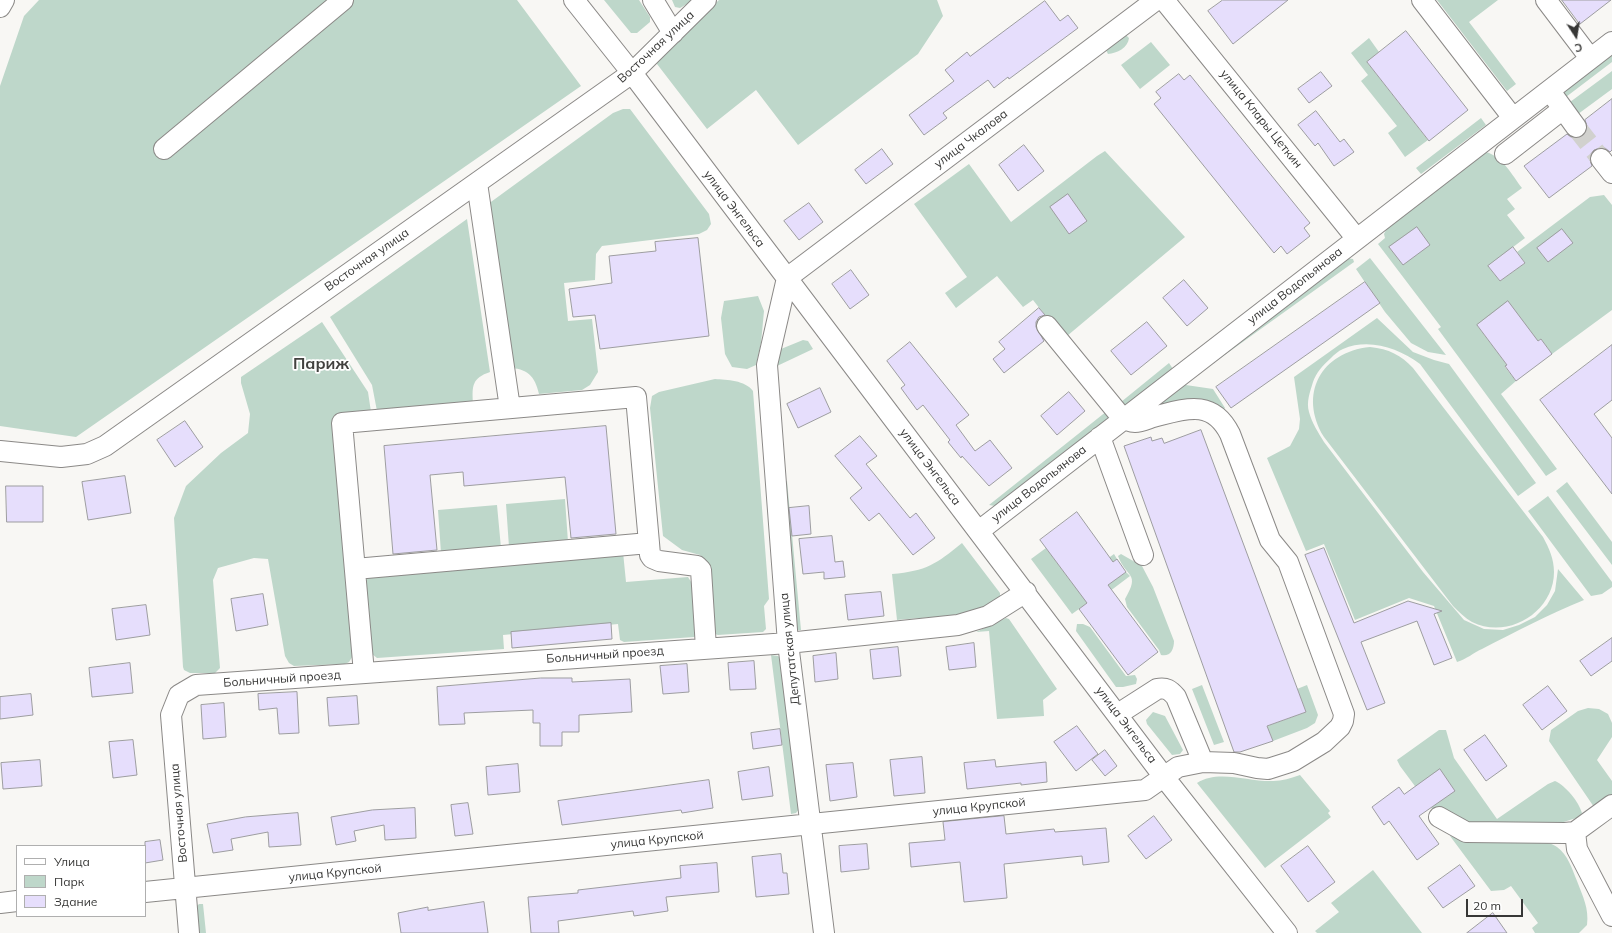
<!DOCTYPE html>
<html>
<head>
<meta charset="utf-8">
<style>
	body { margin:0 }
	#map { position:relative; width:1612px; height:933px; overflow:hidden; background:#f8f7f4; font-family:Mulish,sans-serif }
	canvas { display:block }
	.legend { position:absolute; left:16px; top:845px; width:130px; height:72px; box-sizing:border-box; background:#fff; border:1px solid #afafaf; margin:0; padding:5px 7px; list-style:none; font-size:12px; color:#373736 }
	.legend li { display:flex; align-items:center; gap:8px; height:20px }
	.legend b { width:20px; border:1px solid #afafaf }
	.north { position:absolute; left:1556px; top:16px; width:40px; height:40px; -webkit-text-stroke:3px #fff; paint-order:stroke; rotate:168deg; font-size:11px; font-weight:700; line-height:16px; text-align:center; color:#373736 }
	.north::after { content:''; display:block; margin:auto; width:14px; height:18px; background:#373736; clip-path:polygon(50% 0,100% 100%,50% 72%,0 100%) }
	.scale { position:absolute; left:1466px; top:899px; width:57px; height:18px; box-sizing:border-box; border:2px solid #373736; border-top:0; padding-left:5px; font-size:12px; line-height:14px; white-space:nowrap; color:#373736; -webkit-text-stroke:3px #fff; paint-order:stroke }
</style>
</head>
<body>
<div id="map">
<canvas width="1612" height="933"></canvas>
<ul class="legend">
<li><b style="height:5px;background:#fff"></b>Улица</li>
<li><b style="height:11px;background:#bed7ca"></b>Парк</li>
<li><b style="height:11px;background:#e6defc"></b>Здание</li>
</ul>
<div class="north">С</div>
<div class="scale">20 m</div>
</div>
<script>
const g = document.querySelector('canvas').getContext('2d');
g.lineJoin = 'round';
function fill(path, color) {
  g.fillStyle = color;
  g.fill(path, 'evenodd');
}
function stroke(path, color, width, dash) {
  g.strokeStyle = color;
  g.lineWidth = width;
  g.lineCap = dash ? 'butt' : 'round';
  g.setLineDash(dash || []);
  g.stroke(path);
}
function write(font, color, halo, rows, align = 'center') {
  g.font = font + ' Mulish,sans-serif';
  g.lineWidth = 3.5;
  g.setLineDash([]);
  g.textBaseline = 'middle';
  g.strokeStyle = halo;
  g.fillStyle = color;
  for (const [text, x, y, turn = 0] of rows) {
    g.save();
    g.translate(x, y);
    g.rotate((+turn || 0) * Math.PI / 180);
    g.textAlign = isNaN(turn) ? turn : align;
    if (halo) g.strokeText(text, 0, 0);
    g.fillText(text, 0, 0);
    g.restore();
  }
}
fill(new Path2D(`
	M39,0H517L581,86L76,437L0,426V86L24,16Z
	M604,0H639L650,17V22L637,33H631Z
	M672,0H694L680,8L675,7Z
	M719,0H937L943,16L918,54L798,145L756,90L707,129L657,64L656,60Z
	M1437,0H1498L1469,22L1516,84L1507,91Z
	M1124,33L1129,38C1128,48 1117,53 1108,54L1105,48Z
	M1369,38L1379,52L1367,62L1428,140L1405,157L1388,133L1397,126L1361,81L1368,75L1351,53Z
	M1151,42L1170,65L1140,89L1121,65Z
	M1612,49V62L1562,100L1555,92Z
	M1612,71V89L1574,117L1566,105Z
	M623,109H630L709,214L711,224L707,230L699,234L602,246L596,254L595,280L564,283L568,321L592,319L598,372L590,385L582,390L539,394C535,376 527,368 508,368L484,207L613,113Z
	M1481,118L1486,125L1421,174L1416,168Z
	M1105,151L1185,237L1067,336L1048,319L1033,300L1023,307L997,276L956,308L945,293L967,277L914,204L969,164L1011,222L1097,156Z
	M1486,152C1503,157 1512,175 1522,188L1507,199L1515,209L1507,215L1525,238L1488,266L1500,281L1525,263L1517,252L1590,197L1604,195L1612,205V310L1552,354L1541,339L1538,341L1489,316L1477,325L1507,365L1505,367L1516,381L1501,394L1557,469L1546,476L1438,329L1441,327L1378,244L1385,238L1384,234L1387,228L1391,223Z
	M467,219L490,372C472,378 472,386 473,403L377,411L372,385L330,317Z
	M1346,258L1353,259L1354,262L1194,377Z
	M1370,258L1446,355L1428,352L1411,343L1385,312L1356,269Z
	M758,296L764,311L761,343L756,365L747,369L732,367L725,354L721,318L724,301Z
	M1377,318L1413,352L1434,360L1449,364L1536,483L1518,496L1420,364C1398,348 1369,338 1343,349C1338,351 1334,355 1331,358C1323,365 1316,373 1313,382C1310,392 1306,402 1309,412C1312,423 1318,432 1324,442L1423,572L1464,620L1484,629L1503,630L1519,625L1535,617L1547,605L1555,591L1558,569L1584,600C1549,614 1515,632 1482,649C1473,653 1467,659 1457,662L1434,606L1409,598L1355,620L1324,544L1306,551L1267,458L1290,446L1299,429L1300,419L1294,377Z
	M322,322L368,392L371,412L334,415L356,651L349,662L345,664L294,666L289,663L285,656L268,559L254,558L218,568L213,580L220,668L215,673H190L184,670L183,667L174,518L186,486L221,453L248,433L250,414L241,383V377Z
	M803,340L808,341L813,349L777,366V354L781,349Z
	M1370,347C1389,349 1401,355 1413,368L1543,537C1549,548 1554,559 1554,572C1554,612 1508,640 1472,622C1465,618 1459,612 1453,606L1324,437C1298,394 1321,352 1370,347Z
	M1169,363L1173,369L1125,407L1121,402Z
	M715,379C727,380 745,380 753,391L769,599L764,606L766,629L763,632L718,635L715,634L706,565L700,555L682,550L663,536L650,408L652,396L659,392Z
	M1179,384L1213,389L1225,408L1221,412L1144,410Z
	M1107,411L1111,416L995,506L989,505Z
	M787,481L801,630H795L783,483Z
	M1567,482L1612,542V565L1556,491Z
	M1548,496L1612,582V587L1602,594L1591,596L1528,511Z
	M565,499L568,542L509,547L506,504Z
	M497,505L501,548L441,553L438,510Z
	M962,543L1000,593V596C985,618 922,617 897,620L892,574C927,571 936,564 962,543Z
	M1046,548L1073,584L1114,554L1117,559L1097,574L1106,586L1126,572L1130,576L1089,607L1086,604L1072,614L1031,559Z
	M623,552L626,582L688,577L693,585L697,635L694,637L624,642L620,640L618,624L503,635L504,649L377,658L372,654L363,582L368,576Z
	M1121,554L1142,566L1153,587L1174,641C1174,650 1170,657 1161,655L1159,650L1127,607L1125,599C1141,572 1126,578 1118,556Z
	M1006,618L1009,619L1057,689L1043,700L1044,716L997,719L989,631L976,632Z
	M1077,624H1083L1090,627L1126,676L1135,675L1137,679L1136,684L1123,687H1116L1076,631Z
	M771,655L778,656L780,658L799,809L796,813L791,814Z
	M1202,685L1224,742L1214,745L1192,689Z
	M1307,685L1318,715L1315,723L1307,728L1273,741L1267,726L1306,712L1297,689Z
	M1588,708L1599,709L1608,714L1612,723V737L1597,760L1612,781V800L1594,807L1549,741L1551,730L1578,711Z
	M1153,712L1165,716L1183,750L1180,754L1172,755L1147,724L1146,720Z
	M1439,730H1446L1454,758L1497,819L1548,784L1555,781C1566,786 1579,802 1582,813L1580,817L1573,819L1551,826L1469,827L1432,809L1400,766L1397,760Z
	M1300,775L1330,811L1328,813L1331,817L1265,868L1197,783C1218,769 1249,782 1273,781C1282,781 1291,778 1300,775Z
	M1450,836C1458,837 1466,839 1475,840C1492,841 1545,837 1557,847C1568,855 1572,869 1577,881C1583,897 1589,908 1587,925L1579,933H1535L1532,928L1538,923L1511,886L1504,890L1491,891Z
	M1373,870L1422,933H1317L1315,931L1339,912L1331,903Z
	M199,904H203L206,933H197L195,908Z`), '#bed7ca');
const building = new Path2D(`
	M1223,0H1288L1233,44L1208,11Z
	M1562,0H1611L1580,24Z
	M1045,1L1060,21L1068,15L1078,28L1009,79L1008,77L994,88L988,80L943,113L947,118L924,135L909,115L954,81L945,70L967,52L970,56Z
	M1406,31L1468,110L1429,141L1367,62Z
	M1321,72L1332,86L1309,103L1298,89Z
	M1179,74L1184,80L1190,75L1310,223L1304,228L1310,236L1287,254L1281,246L1274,253L1154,104L1161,98L1156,92Z
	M1612,99V150L1610,152L1605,148H1600L1594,150L1590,155V160L1592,166L1549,198L1524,166L1567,134L1571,137L1577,138L1583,136L1587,131V126L1585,120Z
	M1316,111L1340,142L1344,139L1354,152L1334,166L1318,143L1315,146L1298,125Z
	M1024,145L1044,171L1018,191L999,165Z
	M882,149L893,164L866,184L855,170Z
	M1068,194L1087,221L1069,234L1050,207Z
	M809,203L823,222L799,240L784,221Z
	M1417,227L1430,245L1403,265L1389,247Z
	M1562,229L1573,243L1548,262L1537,248Z
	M698,238L709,336L600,349L595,315L573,317L569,289L612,283L609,256L656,251L655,242Z
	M1513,247L1525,263L1500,281L1488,266Z
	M851,270L869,295L850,309L832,284Z
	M1184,280L1208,308L1187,326L1163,298Z
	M1365,282L1380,303L1231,408L1216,387Z
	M1508,301L1538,341L1541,339L1552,354L1516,381L1505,366L1507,365L1477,325Z
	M1039,308L1045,315L1039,317L1036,322V327L1044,341L1004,373L993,359L1005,349L999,342Z
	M1147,322L1167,346L1131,375L1111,351Z
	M910,342L969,415L956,425L975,451L990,440L1012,468L989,486L962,456L961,458L948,442L950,440L923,405L917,410L901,388L905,385L887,361Z
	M1612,345V400L1594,414L1612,438V494L1540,400Z
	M820,388L831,412L798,428L787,404Z
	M1069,392L1085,411L1057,435L1041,416Z
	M185,421L203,447L175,467L157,440Z
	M606,426L616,534L571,538L565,477L464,486L463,472L430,475L437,550L393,554L384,446Z
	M1201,430L1306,712L1267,726L1273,741L1240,752H1234L1124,446L1151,437L1152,441L1162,438L1164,443Z
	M860,436L877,456L866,464L910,518L916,513L935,538L913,555L879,513L869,521L850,498L862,488L835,456Z
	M125,476L131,513L88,520L82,482Z
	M6,486H43V522H7Z
	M809,506L811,534L792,536L789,508Z
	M1077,512L1113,562L1117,559L1126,572L1108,585L1158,652L1128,675L1079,609L1087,603L1040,540Z
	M832,536L835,562L843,561L845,577L824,579V572L803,574L799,539Z
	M1324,548L1354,623L1408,601L1442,611L1434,614L1452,658L1434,665L1417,621L1361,642L1385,703L1367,710L1305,555Z
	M881,592L884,616L848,620L845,595Z
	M263,594L268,625L236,631L231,599Z
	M146,605L150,635L116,640L112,609Z
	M611,623L612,639L512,648L511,632Z
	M1612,638V661L1591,676L1580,661Z
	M974,643L976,667L949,670L946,647Z
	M898,647L901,676L873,679L870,650Z
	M836,653L838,679L815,682L813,656Z
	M754,661L756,689L730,690L728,663Z
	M130,663L133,693L92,697L89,668Z
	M687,664L689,692L663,694L660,666Z
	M541,678H572V682L630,679L632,712L579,715V732H562V746H540V723H533V710L464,713L465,724L439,725L437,687Z
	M1548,686L1567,711L1542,730L1523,705Z
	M297,692L299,733L279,734L277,708L259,710L258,694Z
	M31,694L33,715L0,719V697Z
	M357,696L359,724L329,726L327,698Z
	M224,703L226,737L203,739L201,705Z
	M1077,726L1098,754L1076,771L1054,742Z
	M780,729L782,745L753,749L751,733Z
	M1485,735L1507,766L1486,781L1464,750Z
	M133,740L137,775L113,778L109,742Z
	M1105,750L1117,766L1105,776L1092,760Z
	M922,757L925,793L894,796L890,760Z
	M40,760L42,786L3,789L1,763Z
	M995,760L996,767L1046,762L1047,782L1021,785V783L967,789L964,763Z
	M853,763L857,797L830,801L826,765Z
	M518,764L520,792L488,795L486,767Z
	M769,767L773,796L742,800L738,772Z
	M1440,769L1455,791L1419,816L1439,844L1417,860L1389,821L1384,825L1372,807L1399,787L1404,794Z
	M709,780L713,808L682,813L681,810L562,825L558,801Z
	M468,803L473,834L455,836L451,805Z
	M415,808L416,838L385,840L384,825L354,831L356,841L336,845L331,817L372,810Z
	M298,813L301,845L269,847L268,832L231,839L233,850L213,853L207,824L245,817Z
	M1004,816L1006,834L1054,829L1055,832L1106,828L1109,862L1083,865L1082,856L1004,864L1007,898L964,902L960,862L911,867L909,843L945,840L943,822Z
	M1154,816L1172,840L1146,859L1128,836Z
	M160,840L163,860L145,863V842Z
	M867,844L869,869L841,872L839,846Z
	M1308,846L1335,882L1308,902L1281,866Z
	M781,854L783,873H787L789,894L756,897L752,857Z
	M717,863L719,892L666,897L668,911L634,916L633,911L558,921L559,933H531L528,897L578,893V890L681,878L680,866Z
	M1460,865L1475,886L1443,908L1428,888Z
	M484,902L488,933H401L398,913L428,907V910Z
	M1493,913L1507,933H1467Z`);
fill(building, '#e6defc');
stroke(building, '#9d9da0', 1);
stroke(new Path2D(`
	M1576,127L1601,159`), '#d1d1ce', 20, [20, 10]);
const minor = new Path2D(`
	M574,0L632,73L1164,777L1287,933
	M653,0L673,33
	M1164,0L1357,239
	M1422,0L1513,118
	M1546,0L1590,58
	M0,7L4,0
	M1555,98L1576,127
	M164,149L343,0
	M1505,154L1563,109
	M1601,159L1612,173
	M477,183L510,408
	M787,278L767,365L788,643L824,933
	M787,278L1156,0
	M1100,437L1143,555
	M0,451L61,457L87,454L105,446L632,73L706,0
	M979,531L1612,42
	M649,543L650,555L652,558L659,561L697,566L701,570L706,648
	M355,569L649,543L636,397L342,423L364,673
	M1118,714L1157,689C1166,687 1170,690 1176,697L1203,762
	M1439,817L1466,832L1565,833L1575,832L1612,805
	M1575,832L1577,849L1612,916
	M145,892L1145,790L1178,767L1203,762L1234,763L1257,768L1268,769L1293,761L1324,742L1340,727L1343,721L1344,714L1288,562L1270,540L1230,434C1212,398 1185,409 1153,417C1147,419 1141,422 1135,422C1131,422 1127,420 1123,419L1047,326
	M0,903L17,901
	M189,933L171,715L179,695L196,685L788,643L958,625L988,616L1026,592`);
stroke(minor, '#8b8987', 22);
stroke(minor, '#fff', 20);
write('12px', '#373736', '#fff', [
	["Восточная улица",656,47,-43],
	["улица Клары Цеткин",1261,119,51],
	["улица Чкалова",971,139,-37],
	["улица Энгельса",734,209,53],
	["Восточная улица",367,260,-35],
	["улица Водопьянова",1295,286,-38],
	["улица Энгельса",930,467,53],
	["улица Водопьянова",1039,484,-38],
	["Депутатская улица",790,649,-96],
	["Больничный проезд",605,655,-4],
	["Больничный проезд",282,679,-4],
	["улица Энгельса",1126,725,53],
	["улица Крупской",979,807,-6],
	["Восточная улица",179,813,-95],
	["улица Крупской",657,840,-6],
	["улица Крупской",335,873,-6]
]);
write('bold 16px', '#42413f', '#fff', [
	["Париж",321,364]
]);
</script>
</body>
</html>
